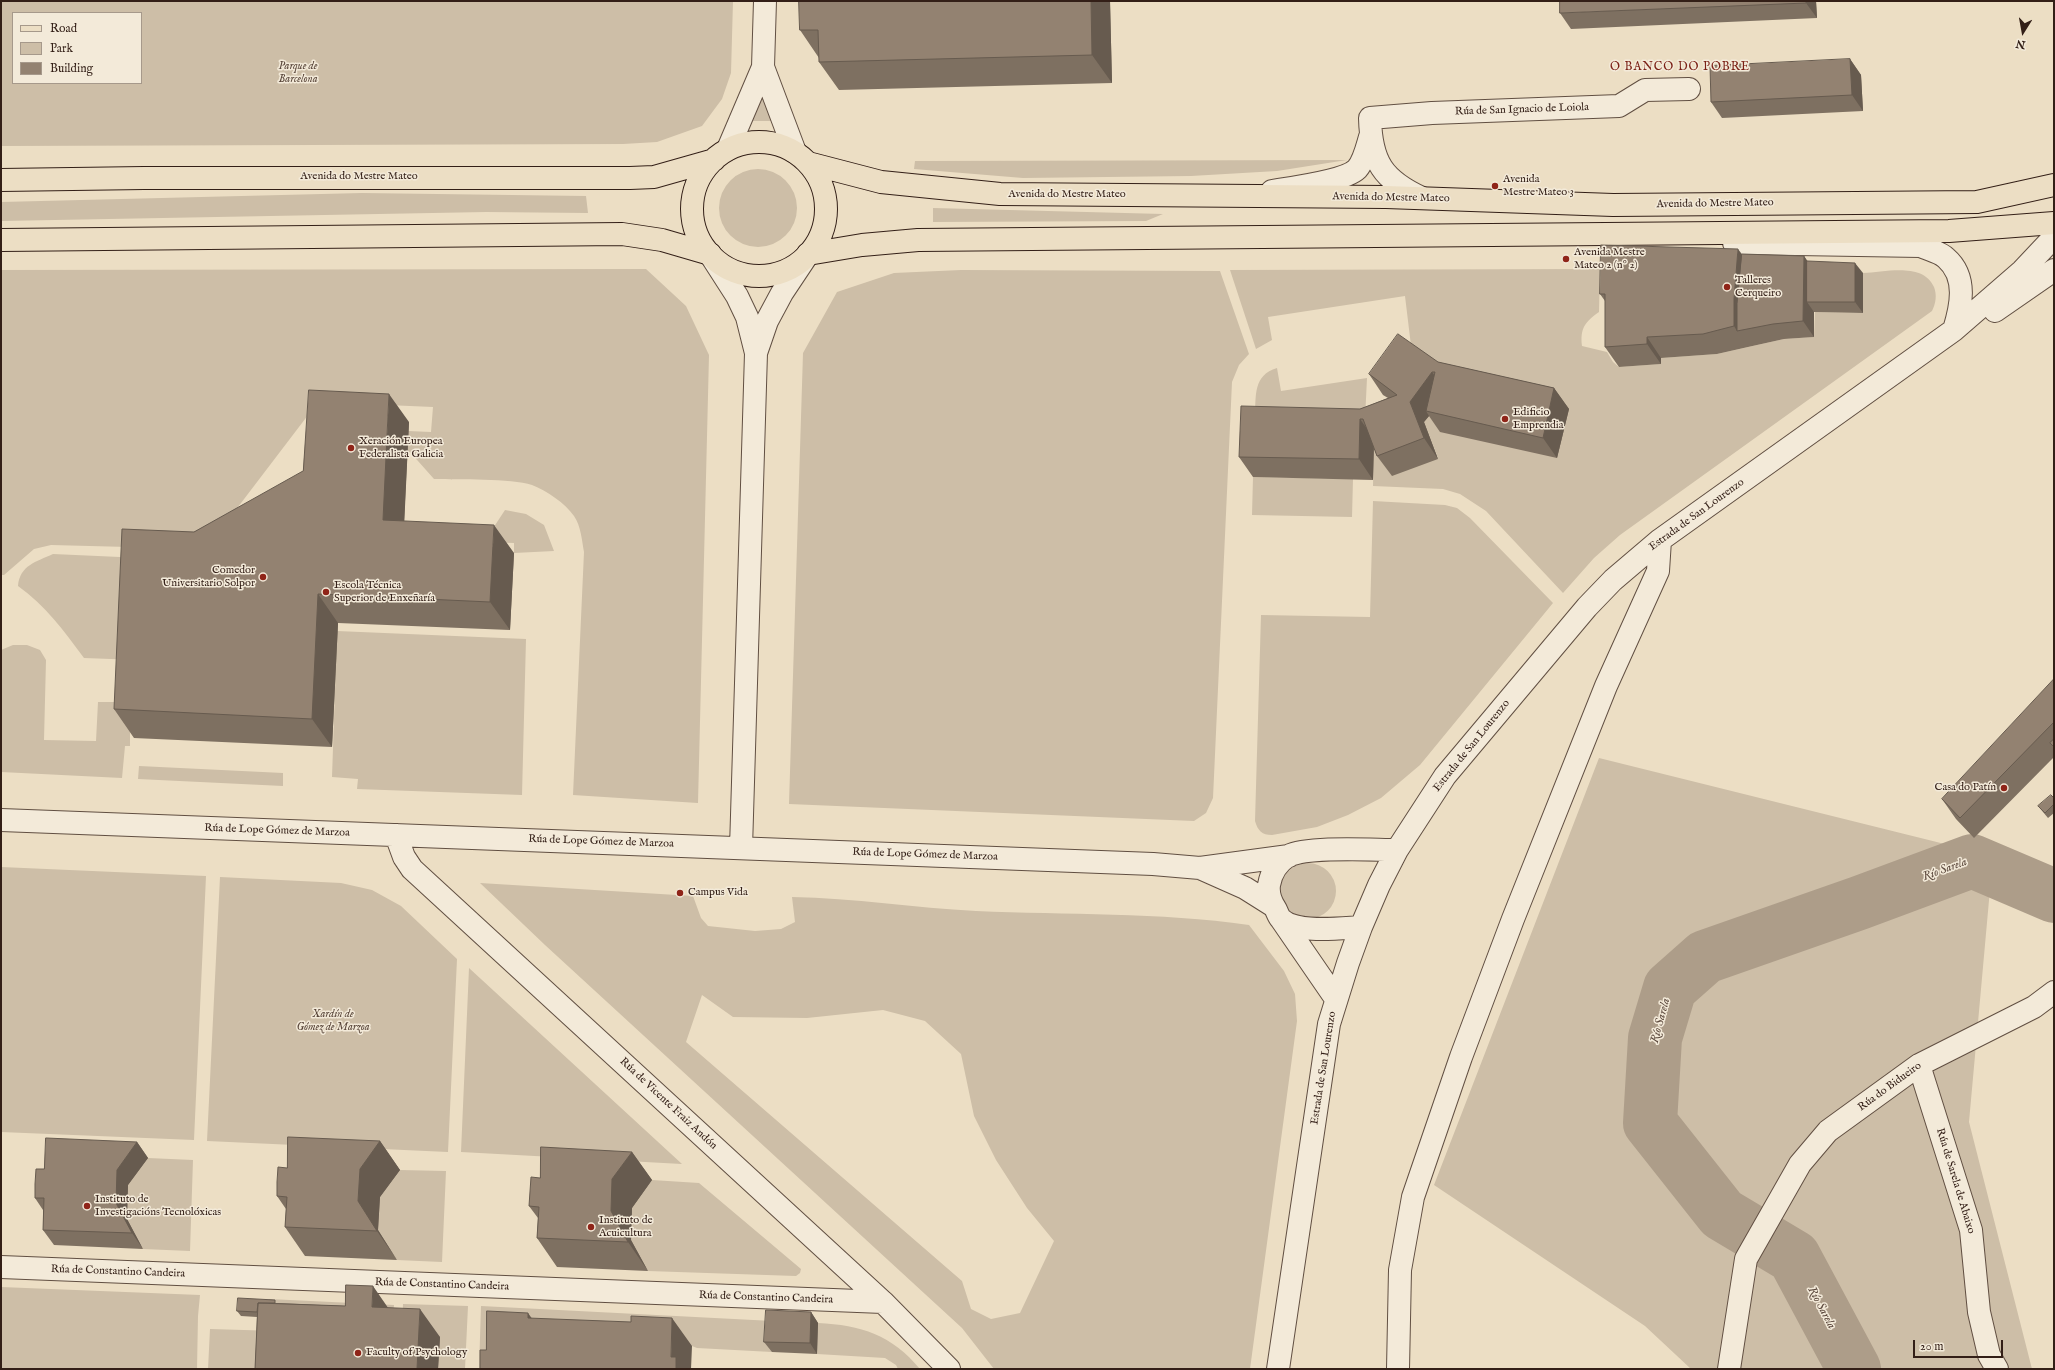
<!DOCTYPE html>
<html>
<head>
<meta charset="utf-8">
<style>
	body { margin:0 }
	#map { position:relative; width:2055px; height:1370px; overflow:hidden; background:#ecdec4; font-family:"IM FELL English",serif }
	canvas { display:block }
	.frame { position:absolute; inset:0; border:2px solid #331f17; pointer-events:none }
	.legend { position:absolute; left:12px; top:12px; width:130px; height:72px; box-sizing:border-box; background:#f3ead9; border:1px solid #a6998b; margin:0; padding:5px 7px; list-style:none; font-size:12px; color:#331f17 }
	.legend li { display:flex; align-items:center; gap:8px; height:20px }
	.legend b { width:20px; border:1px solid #a6998b }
	.north { position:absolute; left:2003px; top:12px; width:40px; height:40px; -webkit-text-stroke:3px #f3ead9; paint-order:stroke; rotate:191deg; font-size:11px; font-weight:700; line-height:16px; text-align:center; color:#331f17 }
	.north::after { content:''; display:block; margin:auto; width:14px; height:18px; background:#331f17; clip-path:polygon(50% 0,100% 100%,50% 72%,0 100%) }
	.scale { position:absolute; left:1913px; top:1340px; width:90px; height:18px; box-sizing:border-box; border:2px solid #331f17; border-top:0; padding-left:5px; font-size:12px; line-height:14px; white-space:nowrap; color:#331f17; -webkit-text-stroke:3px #f3ead9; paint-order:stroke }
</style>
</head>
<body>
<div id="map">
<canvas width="2055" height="1370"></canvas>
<div class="frame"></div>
<ul class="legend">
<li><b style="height:5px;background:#ecdec4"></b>Road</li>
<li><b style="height:11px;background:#cdbea7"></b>Park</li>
<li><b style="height:11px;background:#938271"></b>Building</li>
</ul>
<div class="north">N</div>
<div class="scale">20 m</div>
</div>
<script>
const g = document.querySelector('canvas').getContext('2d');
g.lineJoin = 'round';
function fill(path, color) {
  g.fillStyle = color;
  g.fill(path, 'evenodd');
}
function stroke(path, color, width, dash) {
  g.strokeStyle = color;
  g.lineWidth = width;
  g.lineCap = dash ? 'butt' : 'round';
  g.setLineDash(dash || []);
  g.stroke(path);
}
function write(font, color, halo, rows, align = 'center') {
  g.font = font + ' "IM FELL English",serif';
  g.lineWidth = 3;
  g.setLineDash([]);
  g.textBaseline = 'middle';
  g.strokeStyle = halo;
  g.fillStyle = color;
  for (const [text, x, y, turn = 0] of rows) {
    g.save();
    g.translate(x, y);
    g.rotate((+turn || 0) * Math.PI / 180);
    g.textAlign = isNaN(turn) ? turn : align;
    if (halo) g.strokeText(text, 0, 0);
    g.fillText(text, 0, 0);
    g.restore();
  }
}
fill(new Path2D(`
	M1,1H733L731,73L722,99L702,126L657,142L623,144L1,146ZM13,13H141V83H13Z
	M760,82L774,121H749Z
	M1347,160L1277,171L1191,176L1023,178L914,169L915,161Z
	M719 208a39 39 0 1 1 78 0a39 39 0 1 1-78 0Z
	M362,193L586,196L588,213L486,212L1,221V202Z
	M933,208L1163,214L1146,221L933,222Z
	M646,269L686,306L709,355L698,803L573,795L584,552C582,541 581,526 574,516C565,503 547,491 532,485C511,478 458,480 434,479L410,452H407L408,431L431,432L433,407L318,402L206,549L51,545L34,549L4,575H1V270Z
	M1600,269L1599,312C1585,322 1580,328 1582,346L1607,352L1613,362L1619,367L1661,364V358L1717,354L1784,339L1814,337L1815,312L1863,313V273C1886,272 1923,262 1934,287C1937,295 1936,303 1932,311L1620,535L1594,558L1563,593L1486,511L1460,494L1443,489L1373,486L1374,439L1438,458L1424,422L1446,392L1412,354L1405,296L1268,317L1272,340L1256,349L1230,270Z
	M961,270L1220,271L1249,354L1239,365L1232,382L1213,798L1206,813L1194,821L789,804L803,353L837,292L894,273Z
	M1277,368L1281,391L1367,378L1365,419L1255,417C1256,396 1253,375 1277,368Z
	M1253,477L1353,479L1352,517L1252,515Z
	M1373,501L1445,505L1457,508L1470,518L1553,603L1420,765L1381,798L1348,815L1317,827L1272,835C1262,835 1258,831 1255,821L1261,615L1370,617Z
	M505,510L526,514L544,525L554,551L514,553V543L484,542Z
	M53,554L142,558L138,660L84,658C64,631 45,605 18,586C20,565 36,562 53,554Z
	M337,631L526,639L522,795L357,789L358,779L332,777Z
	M13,645H27L40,650L46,660L44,740L96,741L98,702H130V746H125L122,778L1,772V650Z
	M1599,758L1993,856L1969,1122L2032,1369H1691L1645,1326L1434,1185Z
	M139,766L283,773V786L138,779Z
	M1280 891a28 28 0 1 1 56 0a28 28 0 1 1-56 0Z
	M1,867L206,876L194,1140L1,1132Z
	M220,877L341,883L372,890L401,906L457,959L448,1152L207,1141Z
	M480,883L693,896L701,918L708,926L755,931L781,929L795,922L792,897C854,898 915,908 976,911C1067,915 1159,912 1249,925L1284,971L1295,994L1297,1021L1250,1369H994L962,1328L545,945ZM702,995L733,1017L807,1018L883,1010L925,1021L961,1054L974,1116L996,1160L1027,1208L1054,1241L1020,1313L991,1319L971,1309L962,1281L686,1042Z
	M469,968L682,1164L461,1152Z
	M148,1158L193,1160L190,1251L143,1249L127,1219L128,1185Z
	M400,1170L446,1171L442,1262L397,1260L378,1230L380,1197Z
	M652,1180L699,1183L801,1269L800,1273L796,1276L648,1271L631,1240L632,1208Z
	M1,1287L200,1295L198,1316L197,1369H1Z
	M269,1299L394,1305L393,1315L269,1305Z
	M403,1304L468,1306L465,1369H438L439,1337L402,1336Z
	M481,1306L773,1321L772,1352L697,1348L692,1346L506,1369H479Z
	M818,1323C861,1325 892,1335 920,1369H898L896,1365L885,1358L817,1354Z
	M210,1329L277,1331L276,1369H208Z`), '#cdbea7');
stroke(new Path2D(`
	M1854,1369L1794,1257L1722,1214L1650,1123L1655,1038L1670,988L1705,957L1859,903L1972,861L2054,896`), '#ad9d89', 54);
const minor = new Path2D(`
	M763,67L795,152
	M728,149L763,67L765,1
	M1272,191C1291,188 1345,181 1357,169C1364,161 1367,147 1370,137
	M1422,198C1383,180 1371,162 1370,118L1432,113L1619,106L1645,90L1689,89
	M1734,243L1921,246C1929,250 1940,252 1946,258C1968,277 1961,307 1954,330
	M710,254L737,296L747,317L756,353L741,848
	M1995,311L2054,270
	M756,353L767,321L782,293L808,254
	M1,820L1153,864L1200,868L1289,856
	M396,835L404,857L412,869L883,1302L949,1369
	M1200,868L1245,888L1272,905
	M1281,919L1336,999
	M1361,927C1341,928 1296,934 1281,919C1278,916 1277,911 1275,908C1271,902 1268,893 1269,885C1271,873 1277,863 1288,856C1308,846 1372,850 1397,850
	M1919,1065L1971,1230L1979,1312L1989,1355L1997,1369
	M1,1267L883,1302
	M1278,1369L1329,1024L1348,963L1361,927L1379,885L1397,850L1445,776L1587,607L1613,580L1660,540L1954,330L2022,271L2054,237
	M1398,1369L1400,1270L1413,1197L1461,1057L1513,919L1606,686L1658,571L1660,540
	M1729,1369L1746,1259L1800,1164L1828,1131L1919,1065L2034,1007L2054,992`);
const major = new Path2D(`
	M692 209a67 67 0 1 1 134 0a67 67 0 1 1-134 0Z
	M808,163L881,182L1000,194L1386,197L1613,205L1977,202L2054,185
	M1,180L144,178H630L654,177L714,160
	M1,240L622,234L662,240L710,254
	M808,254L862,245L918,240L1949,231L2054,223`);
stroke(minor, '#614f42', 24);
stroke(major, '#331f17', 24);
stroke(minor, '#f3ead9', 22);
stroke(major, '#ecdec4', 22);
fill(new Path2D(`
	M799,1H1110L1112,83L839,90L819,62V58L800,30Z
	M1816,1L1817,18L1571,29L1560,13Z
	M1850,59L1861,75L1863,111L1722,118L1711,102Z
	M1742,254L1804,256L1807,261L1863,273V313L1815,312H1814V337L1784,339L1748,347L1717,354L1661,358V364L1619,367L1605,347V301L1600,294Z
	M1438,362L1554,388L1569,409L1557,458L1440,432L1429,416L1424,422L1438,459L1392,476L1377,456L1374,447L1373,480L1253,477L1239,457L1388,398L1383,395L1369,374Z
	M409,422L404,521L514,553L510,630L338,623L332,747L134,738L114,709L194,532Z
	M2054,679V757L1974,838L1956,819L1942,799Z
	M2054,798V813L2048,818L2038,806Z
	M380,1141L400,1170L380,1197L378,1230L397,1260L305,1256L285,1227L286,1209L277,1196L287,1168Z
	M137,1142L148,1158L128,1185L127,1219L143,1249L54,1245L43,1230V1210L35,1198L44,1169Z
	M632,1152L652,1180L632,1208L631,1240L648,1271L557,1267L537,1238L538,1218L529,1206L540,1178Z
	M277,1303L388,1308L440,1337L438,1369H255L257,1317L241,1316L237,1311Z
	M811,1312L818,1323L817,1354L772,1352L764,1342Z`), '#7e7061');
fill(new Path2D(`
	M1091,1H1110L1112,83L1092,55Z
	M1806,1H1816L1817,18L1806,3Z
	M1850,59L1861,75L1863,111L1852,95Z
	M1738,249L1753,269L1737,331L1734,326V299Z
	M1804,256L1815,272L1807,302L1814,312V337L1803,321Z
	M1855,263L1863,273V313L1855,302Z
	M1647,337L1661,358V364L1647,344Z
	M1432,372L1446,392L1426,411L1429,416L1424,422L1438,459L1424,438L1410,402Z
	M1554,388L1569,409L1557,458L1543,438Z
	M389,394L409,422L403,549L383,520Z
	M1360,419L1374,439L1373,480L1359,459Z
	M494,525L514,553L510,630L490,602Z
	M318,594L338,623L332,747L312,719Z
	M380,1141L400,1170L380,1197L378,1230L397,1260L377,1231L358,1201L360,1169Z
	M137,1142L148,1158L128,1185L127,1219L143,1249L132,1233L116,1203L117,1170Z
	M632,1152L652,1180L632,1208L631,1240L648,1271L628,1242L611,1211L612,1179Z
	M373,1286L393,1315L372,1307Z
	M420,1309L440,1337L438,1369H417Z
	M811,1312L818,1323L817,1354L810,1343Z
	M528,1313L548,1341L528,1318Z
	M672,1318L692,1346L691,1369H676L671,1357Z`), '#675b4f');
const building = new Path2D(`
	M799,1H1091L1092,55L819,62L818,30H800Z
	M1560,1H1806V3L1560,13Z
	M1850,59L1852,95L1711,102L1710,66Z
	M1601,245L1738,249L1734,299V326L1703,334L1647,337V344L1605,347V294H1600Z
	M1742,254L1804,256L1803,321L1773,324L1737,331V304Z
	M1807,261L1855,263V302H1807Z
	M1398,334L1438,362L1554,388L1543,438L1426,411L1435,372H1432L1410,402L1424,438L1377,456L1363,419H1360L1359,459L1239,457L1241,406L1360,409L1397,395L1369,374Z
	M309,390L389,394L383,520L494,525L490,602L318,594L312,719L114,709L122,529L194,532L303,471Z
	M2054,679V722L1960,818L1942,799Z
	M2054,739V747L2050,743Z
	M2051,795L2054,798V804L2045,813L2038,806Z
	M288,1137L380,1141L360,1169L358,1201L377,1231L285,1227L287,1197L277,1196V1182L278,1167L287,1168Z
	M46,1138L137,1142L117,1170L116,1203L132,1233L43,1230L44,1198H35V1184L36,1169H44Z
	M541,1147L632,1152L612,1179L611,1211L628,1242L537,1238L539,1207L529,1206L531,1177L540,1178Z
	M346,1285L373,1286L372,1307L420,1309L417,1369H255L258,1303L345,1306Z
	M238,1298L275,1300V1303H258L257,1312L237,1311Z
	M766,1310L811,1312L810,1343L764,1342Z
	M487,1311L528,1313V1318L631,1322V1316L672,1318L671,1357H676V1369H480V1350H486Z`);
fill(building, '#938271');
stroke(building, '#675b4f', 1);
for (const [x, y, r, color] of [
	[1495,186,4,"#8f2418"],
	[1566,259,4,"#8f2418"],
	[1727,287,4,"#8f2418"],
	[1505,419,4,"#8f2418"],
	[351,448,4,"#8f2418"],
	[263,577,4,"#8f2418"],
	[326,592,4,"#8f2418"],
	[2004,788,4,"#8f2418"],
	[680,893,4,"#8f2418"],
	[87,1206,4,"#8f2418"],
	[591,1227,4,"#8f2418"],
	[358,1353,4,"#8f2418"]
]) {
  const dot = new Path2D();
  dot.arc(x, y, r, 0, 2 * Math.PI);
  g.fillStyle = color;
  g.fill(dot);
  stroke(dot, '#f3ead9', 1.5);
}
write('italic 11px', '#5a473b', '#f3ead9', [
	["Parque de",298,67],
	["Barcelona",298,80],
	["Xardín de",333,1015],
	["Gómez de Marzoa",333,1028]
]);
write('11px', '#331f17', '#f3ead9', [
	["Rúa de San Ignacio de Loiola",1522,110,-2],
	["Avenida do Mestre Mateo",359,177],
	["Avenida do Mestre Mateo",1067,195],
	["Avenida do Mestre Mateo",1391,198,1],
	["Avenida do Mestre Mateo",1715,204,-1],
	["Estrada de San Lourenzo",1697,515,-36],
	["Estrada de San Lourenzo",1472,746,-51],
	["Rúa de Lope Gómez de Marzoa",277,831,2],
	["Rúa de Lope Gómez de Marzoa",601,842,2],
	["Rúa de Lope Gómez de Marzoa",925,855,2],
	["Estrada de San Lourenzo",1324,1068,-81],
	["Rúa do Bidueiro",1890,1087,-36],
	["Rúa de Vicente Fraiz Andón",668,1104,43],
	["Rúa de Sarela de Abaixo",1955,1181,73],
	["Rúa de Constantino Candeira",118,1272,2],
	["Rúa de Constantino Candeira",442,1285,2],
	["Rúa de Constantino Candeira",766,1298,2]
]);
write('11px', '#331f17', '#f3ead9', [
	["Avenida",1503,180],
	["Mestre Mateo 3",1503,193],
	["Avenida Mestre",1574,253],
	["Mateo 2 (nº 2)",1574,266],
	["Talleres",1735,281],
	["Cerqueiro",1735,294],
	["Edificio",1513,413],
	["Emprendia",1513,426],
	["Xeración Europea",359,442],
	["Federalista Galicia",359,455],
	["Comedor",255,571,"right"],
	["Universitario Solpor",255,584,"right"],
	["Escola Técnica",334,586],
	["Superior de Enxeñaría",334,599],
	["Casa do Patín",1996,788,"right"],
	["Campus Vida",688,893],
	["Instituto de",95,1200],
	["Investigacións Tecnolóxicas",95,1213],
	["Instituto de",599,1221],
	["Acuicultura",599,1234],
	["Faculty of Psychology",366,1353]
], 'left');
g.letterSpacing = '1px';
write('12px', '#7a1f14', '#f3ead9', [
	["O BANCO DO POBRE",1680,68]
]);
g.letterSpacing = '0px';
write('italic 12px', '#5e4b3f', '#f3ead9', [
	["Río Sarela",1945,870,-20],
	["Río Sarela",1661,1021,-75],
	["Río Sarela",1821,1308,62]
]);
</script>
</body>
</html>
